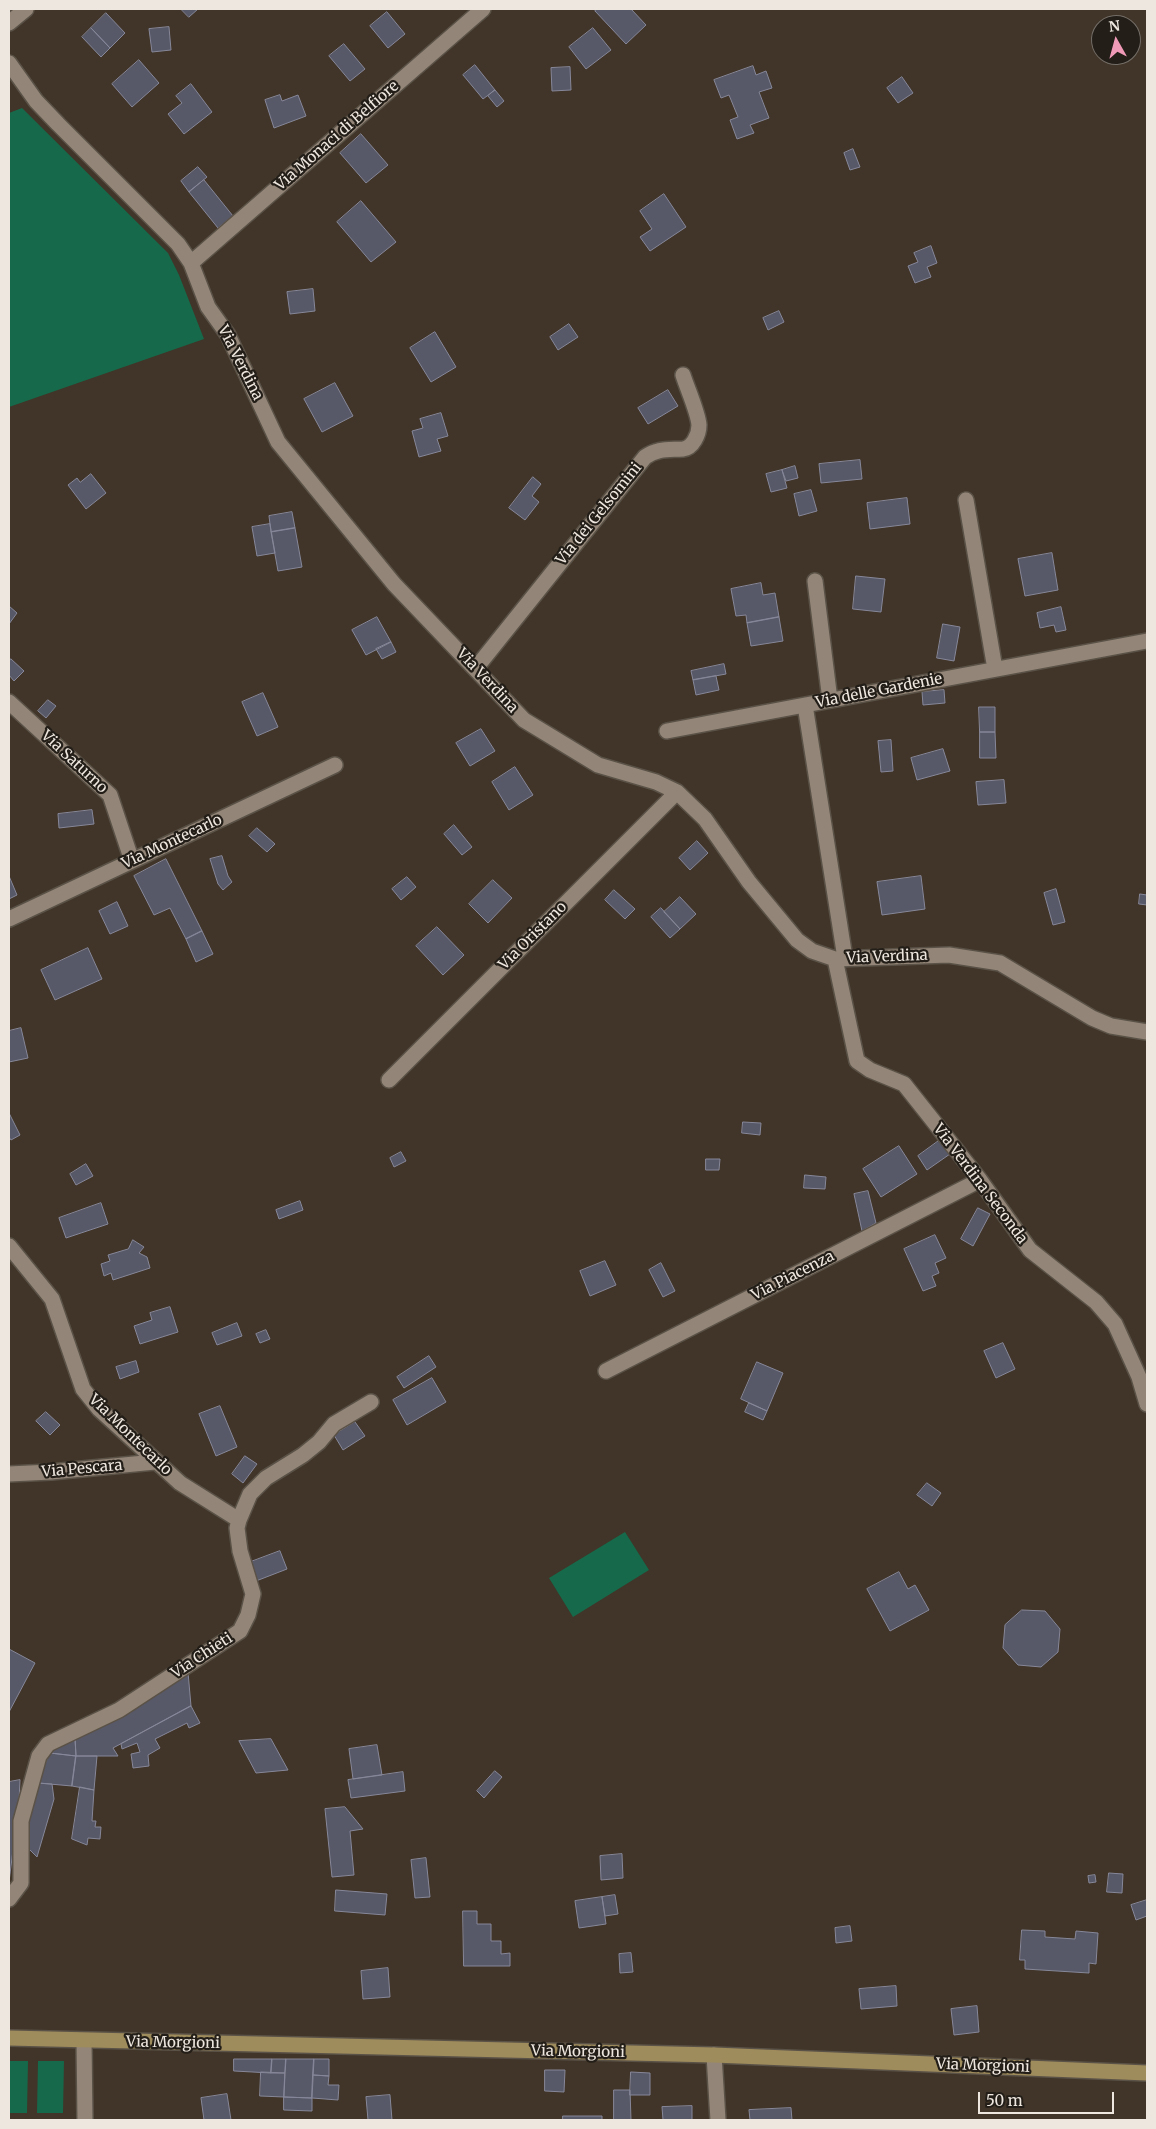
<!DOCTYPE html>
<html>
<head>
<meta charset="utf-8">
<style>
	body { margin:0 }
	#map { position:relative; width:1156px; height:2129px; overflow:hidden; background:#403528; font-family:Merriweather,serif }
	canvas { display:block }
	.frame { position:absolute; inset:0; border:10px solid #eee7df; pointer-events:none }
	.north { position:absolute; left:1091px; top:15px; width:50px; height:50px; box-sizing:border-box; background:#231e18; border:1px solid #746e68; border-radius:50%; rotate:353deg; font-size:14px; font-weight:700; line-height:20px; text-align:center; color:#eee7df }
	.north::after { content:''; display:block; margin:auto; width:18px; height:22px; background:#f09ab7; clip-path:polygon(50% 0,100% 100%,50% 72%,0 100%) }
	.scale { position:absolute; left:978px; top:2092px; width:136px; height:22px; box-sizing:border-box; border:2px solid #eee7df; border-top:0; padding-left:6px; font-size:15px; line-height:18px; white-space:nowrap; color:#eee7df; -webkit-text-stroke:4px #231e18; paint-order:stroke }
</style>
</head>
<body>
<div id="map">
<canvas width="1156" height="2129"></canvas>
<div class="frame"></div>
<div class="north">N</div>
<div class="scale">50 m</div>
</div>
<script>
const g = document.querySelector('canvas').getContext('2d');
g.lineJoin = 'round';
function fill(path, color) {
  g.fillStyle = color;
  g.fill(path, 'evenodd');
}
function stroke(path, color, width, dash) {
  g.strokeStyle = color;
  g.lineWidth = width;
  g.lineCap = dash ? 'butt' : 'round';
  g.setLineDash(dash || []);
  g.stroke(path);
}
function write(font, color, halo, rows, align = 'center') {
  g.font = font + ' Merriweather,serif';
  g.lineWidth = 4.5;
  g.setLineDash([]);
  g.textBaseline = 'middle';
  g.strokeStyle = halo;
  g.fillStyle = color;
  for (const [text, x, y, turn = 0] of rows) {
    g.save();
    g.translate(x, y);
    g.rotate((+turn || 0) * Math.PI / 180);
    g.textAlign = isNaN(turn) ? turn : align;
    if (halo) g.strokeText(text, 0, 0);
    g.fillText(text, 0, 0);
    g.restore();
  }
}
fill(new Path2D(`
	M22,108L168,253L179,275L204,339L9,407V113Z
	M625,1532L649,1570L573,1617L549,1578Z
	M9,2061H28L27,2113H9Z
	M38,2061H64L63,2113H37Z`), '#166a4b');
const building = new Path2D(`
	M181,9H198L189,17Z
	M598,9H631L646,25L626,44L595,11Z
	M387,12L405,34L388,48L370,26Z
	M106,13L125,33L110,48L91,28Z
	M169,27L171,50L152,52L149,29Z
	M91,28L110,48L101,57L82,37Z
	M593,28L611,50L586,69L569,47Z
	M344,44L365,69L350,81L329,56Z
	M139,60L159,83L132,107L112,84Z
	M475,65L495,90L483,99L463,75Z
	M753,66L756,75L766,71L772,88L759,92L769,118L750,125L754,133L737,139L730,120L738,117L729,95L721,98L714,80Z
	M570,67L571,90L552,91L551,68Z
	M902,77L913,93L898,103L887,88Z
	M191,84L212,112L184,134L168,114L182,103L176,96Z
	M495,90L504,101L497,107L488,96Z
	M280,95L282,101L298,95L306,116L274,128L265,100Z
	M361,134L388,165L366,183L340,153Z
	M853,149L860,167L850,170L844,153Z
	M198,167L207,177L189,192L181,181Z
	M204,180L233,216L218,228L189,192Z
	M664,194L686,227L650,251L640,237L652,229L640,211Z
	M361,201L396,242L371,262L337,222Z
	M931,246L937,263L927,267L931,277L915,283L908,266L918,262L914,253Z
	M313,289L315,311L290,314L287,292Z
	M779,311L784,322L768,330L763,318Z
	M569,324L578,337L558,350L550,337Z
	M435,332L456,367L431,382L410,348Z
	M335,383L353,416L322,432L304,399Z
	M668,390L678,406L648,424L638,408Z
	M441,413L448,436L437,439L441,451L419,457L412,431L423,428L420,419Z
	M860,460L862,479L821,483L819,464Z
	M795,466L798,478L786,481L782,470Z
	M782,470L787,488L771,492L766,474Z
	M91,474L106,493L86,509L68,485L77,478L80,482Z
	M533,477L541,484L532,496L539,502L525,520L509,508Z
	M811,490L817,511L799,516L794,494Z
	M907,498L910,524L870,529L867,503Z
	M292,512L295,528L271,532L269,516Z
	M270,524L275,553L257,556L252,527Z
	M295,528L302,567L278,571L271,532Z
	M1052,553L1058,590L1025,596L1018,559Z
	M856,576L885,579L881,612L853,609Z
	M761,583L763,595L775,593L779,617L747,623L746,615L736,616L731,589Z
	M9,606L17,613L9,624Z
	M1061,607L1066,630L1056,632L1054,625L1040,628L1037,613Z
	M377,617L391,642L366,655L352,630Z
	M779,617L783,641L751,646L747,623Z
	M943,624L960,627L954,661L937,658Z
	M391,642L396,652L382,659L376,649Z
	M11,659L24,671L14,681L9,675V662Z
	M724,664L726,674L693,680L691,671Z
	M716,676L719,690L696,695L693,680Z
	M944,690L945,703L923,705L922,692Z
	M263,693L278,727L257,736L242,702Z
	M48,700L56,706L46,718L38,711Z
	M979,707H995V732H980Z
	M481,729L495,751L470,766L456,743Z
	M980,732H995L996,758H980Z
	M891,740L893,771L881,772L878,741Z
	M943,749L950,771L917,780L911,758Z
	M515,767L533,795L509,810L492,782Z
	M1004,780L1006,803L978,805L976,782Z
	M92,810L94,824L59,828L58,814Z
	M454,825L472,847L462,855L444,834Z
	M257,828L275,844L267,852L249,836Z
	M697,841L708,853L690,870L679,858Z
	M222,856L228,876L232,882L223,890L218,884L210,859Z
	M166,859L202,931L186,939L170,908L154,915L134,876Z
	M9,876L17,895L9,899Z
	M921,876L925,909L882,915L877,882Z
	M407,877L416,887L401,900L392,889Z
	M493,880L512,898L488,923L469,904Z
	M1056,889L1065,922L1053,925L1044,893Z
	M614,890L635,909L625,919L605,900Z
	M1140,894L1147,895V905L1139,904Z
	M680,897L696,914L680,929L664,912Z
	M117,902L128,926L110,934L99,911Z
	M661,908L680,929L670,938L651,917Z
	M437,927L464,955L443,975L416,946Z
	M202,931L213,954L196,962L186,939Z
	M88,948L102,979L55,1000L41,970Z
	M21,1028L28,1058L9,1062V1031Z
	M9,1113L20,1135L11,1140L9,1137Z
	M743,1122L761,1123L760,1135L742,1133Z
	M940,1140L950,1154L927,1170L918,1156Z
	M899,1146L917,1174L881,1197L863,1169Z
	M401,1152L406,1161L394,1167L390,1158Z
	M706,1159H720L719,1170H706Z
	M86,1164L93,1176L76,1185L70,1174Z
	M805,1175L826,1177L825,1189L804,1188Z
	M868,1191L876,1223L862,1231L854,1194Z
	M300,1201L303,1210L279,1219L276,1210Z
	M101,1203L108,1224L66,1238L59,1218Z
	M978,1208L990,1214L973,1246L961,1239Z
	M935,1235L946,1258L935,1263L939,1273L932,1276L936,1286L923,1291L904,1249Z
	M133,1240L144,1247L139,1253L147,1257L150,1268L113,1280L111,1273L104,1276L101,1264L110,1261L108,1255L128,1249Z
	M605,1261L616,1285L590,1296L580,1271Z
	M661,1263L675,1291L663,1297L649,1270Z
	M170,1307L178,1332L140,1344L134,1326L152,1320L150,1313Z
	M237,1323L242,1336L217,1345L212,1333Z
	M266,1330L270,1339L260,1343L256,1334Z
	M1003,1343L1015,1369L996,1378L984,1351Z
	M429,1356L436,1367L404,1388L397,1377Z
	M136,1361L139,1372L120,1379L116,1367Z
	M757,1362L783,1373L767,1411L741,1399Z
	M432,1378L446,1402L407,1425L393,1400Z
	M749,1403L767,1411L763,1420L745,1412Z
	M220,1406L237,1447L216,1456L199,1414Z
	M46,1412L60,1425L50,1435L36,1421Z
	M355,1422L365,1436L343,1450L334,1435Z
	M245,1456L257,1464L243,1483L232,1474Z
	M927,1483L941,1493L932,1506L917,1495Z
	M280,1551L287,1569L256,1581L248,1563Z
	M899,1572L908,1589L915,1585L929,1610L890,1631L867,1589Z
	M1022,1610L1045,1611L1060,1629L1058,1652L1041,1667L1018,1665L1003,1648L1005,1625Z
	M9,1649L35,1663L9,1712Z
	M188,1672L191,1706L113,1748L118,1756H76L75,1738Z
	M191,1706L200,1723L189,1728L187,1723L155,1739L160,1748L148,1755L149,1766L133,1768L131,1754L140,1752L137,1743L122,1749L121,1744Z
	M75,1738L76,1756L50,1753L52,1748Z
	M271,1739L288,1770L256,1773L239,1741Z
	M377,1745L382,1775L353,1779L349,1749Z
	M50,1753L76,1756L72,1786L38,1783Z
	M76,1756H97L94,1790L72,1786Z
	M495,1771L502,1777L484,1798L477,1791Z
	M403,1772L405,1791L351,1798L348,1780Z
	M20,1780L19,1802L9,1882V1782Z
	M38,1783L52,1784L54,1799L37,1857L28,1848L27,1822Z
	M80,1787L94,1790L92,1821H96L95,1827H101L100,1839L88,1838L87,1845L72,1839Z
	M345,1807L363,1829L350,1831L354,1875L332,1877L325,1809Z
	M622,1854L623,1878L601,1880L600,1856Z
	M426,1858L430,1897L415,1898L411,1860Z
	M1109,1873L1123,1874L1122,1893L1107,1892Z
	M1095,1875L1096,1882L1089,1883L1088,1876Z
	M336,1890L387,1894L385,1915L335,1911Z
	M615,1895L618,1914L605,1916L602,1897Z
	M602,1897L606,1924L579,1928L575,1901Z
	M1147,1900V1916L1136,1920L1131,1905Z
	M463,1911H477V1924H491V1941H501V1954L510,1953V1966H464Z
	M850,1926L852,1941L836,1943L835,1928Z
	M1022,1930L1045,1931V1937L1075,1939L1076,1931L1098,1933L1096,1964L1089,1963V1973L1025,1969V1960H1020Z
	M631,1953L633,1972L620,1973L619,1954Z
	M388,1968L390,1997L363,1999L361,1971Z
	M896,1986L897,2006L861,2009L859,1989Z
	M977,2006L979,2032L954,2035L951,2009Z
	M234,2059H272L271,2073L234,2071Z
	M272,2059H286L285,2073H271Z
	M286,2059H314L312,2098L284,2097Z
	M314,2059H329V2076L313,2075Z
	M545,2070H565L564,2092L545,2091Z
	M261,2072L285,2073L284,2097L260,2096Z
	M631,2072L650,2073V2095H630Z
	M313,2075L329,2076L328,2085H339L338,2100L312,2098Z
	M614,2090H630L631,2120H614Z
	M227,2094L231,2120H204L201,2098Z
	M390,2095L392,2120H368L366,2097Z
	M284,2097L312,2098V2111L284,2110Z
	M692,2106V2120H663L662,2107Z
	M791,2108L792,2120H750L749,2110Z
	M563,2116H602V2120H563Z`);
fill(building, '#575868');
stroke(building, '#868799', 1);
const street = new Path2D(`
	M9,23L26,9
	M9,63L36,101L58,124L178,244L191,263L208,307L228,335L278,442L394,584L524,720L598,765L656,782L677,792L705,819L749,882L797,940L812,951L835,959L949,955L1000,963L1092,1018L1111,1026L1147,1032
	M191,263L483,9
	M966,500L995,669
	M815,581L830,700
	M476,668L645,457C658,448 668,450 683,449C693,448 699,434 699,425C698,412 687,388 683,375
	M9,702L110,795L132,861
	M667,731L805,705
	M9,919L335,765
	M845,958L805,705L1147,641
	M835,959L857,1061L870,1070L904,1084L980,1180L1030,1250L1096,1302L1115,1324L1139,1377L1147,1404
	M389,1080L677,792
	M9,1246L52,1299L83,1389L99,1409L180,1483L239,1520
	M606,1371L980,1180
	M9,1474L51,1472L155,1462
	M9,1899L21,1883V1821L39,1756L48,1744L119,1710L240,1631L248,1615L253,1594L240,1551L237,1528L239,1520L250,1494L266,1478L303,1455L319,1442L334,1424L371,1402
	M84,2041L85,2120
	M714,2055L718,2120`);
const secondary = new Path2D(`
	M9,2038L714,2055L1147,2073`);
stroke(street, '#5b5247', 18);
stroke(secondary, '#5b5247', 18);
stroke(street, '#938678', 15);
stroke(secondary, '#9f8c5c', 15);
write('15px', '#eee7df', '#231e18', [
	["Via Monaci di Belfiore",337,136,-41],
	["Via Verdina",240,363,63],
	["Via dei Gelsomini",599,514,-51],
	["Via Verdina",487,681,47],
	["Via delle Gardenie",879,691,-11],
	["Via Saturno",74,762,43],
	["Via Montecarlo",172,842,-25],
	["Via Oristano",533,936,-45],
	["Via Verdina",887,957,-2],
	["Via Verdina Seconda",980,1184,53],
	["Via Piacenza",793,1276,-27],
	["Via Montecarlo",130,1435,44],
	["Via Pescara",82,1469,-5],
	["Via Chieti",202,1656,-33],
	["Via Morgioni",173,2043,1],
	["Via Morgioni",578,2052,1],
	["Via Morgioni",983,2066,2]
]);
</script>
</body>
</html>
